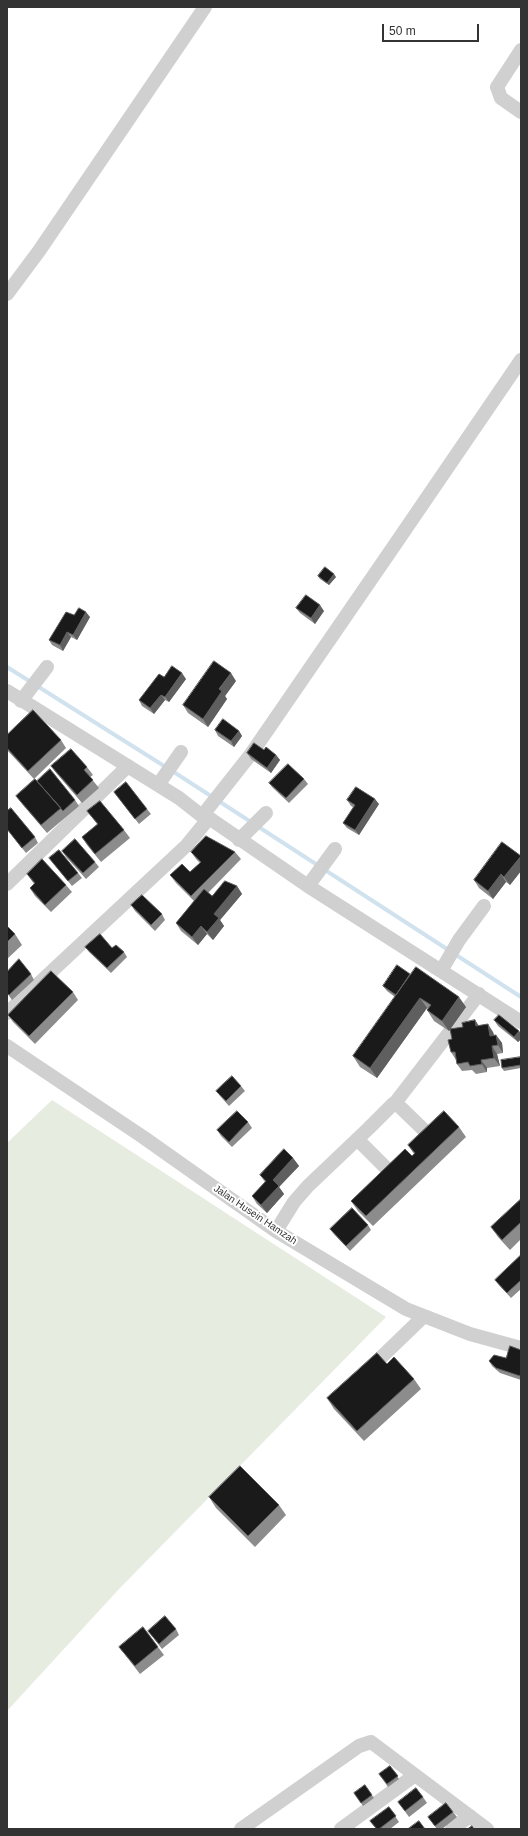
<!DOCTYPE html>
<html>
<head>
<meta charset="utf-8">
<style>
	body { margin:0 }
	#map { position:relative; width:528px; height:1836px; overflow:hidden; background:#fff; font-family:Helvetica,sans-serif }
	canvas { display:block }
	.frame { position:absolute; inset:0; border:8px solid #333; pointer-events:none }
	.scale { position:absolute; left:382px; top:24px; width:97px; height:18px; box-sizing:border-box; border:2px solid #333; border-top:0; padding-left:5px; font-size:12px; line-height:14px; white-space:nowrap; color:#333; -webkit-text-stroke:3px #fff; paint-order:stroke }
</style>
</head>
<body>
<div id="map">
<canvas width="528" height="1836"></canvas>
<div class="frame"></div>
<div class="scale">50 m</div>
</div>
<script>
const g = document.querySelector('canvas').getContext('2d');
g.lineJoin = 'round';
function fill(path, color) {
  g.fillStyle = color;
  g.fill(path, 'evenodd');
}
function stroke(path, color, width, dash) {
  g.strokeStyle = color;
  g.lineWidth = width;
  g.lineCap = dash ? 'butt' : 'round';
  g.setLineDash(dash || []);
  g.stroke(path);
}
function write(font, color, halo, rows, align = 'center') {
  g.font = font + ' Helvetica,sans-serif';
  g.lineWidth = 4;
  g.setLineDash([]);
  g.textBaseline = 'middle';
  g.strokeStyle = halo;
  g.fillStyle = color;
  for (const [text, x, y, turn = 0] of rows) {
    g.save();
    g.translate(x, y);
    g.rotate((+turn || 0) * Math.PI / 180);
    g.textAlign = isNaN(turn) ? turn : align;
    if (halo) g.strokeText(text, 0, 0);
    g.fillText(text, 0, 0);
    g.restore();
  }
}
fill(new Path2D(`
	M52,1100L386,1317L119,1589L7,1711V1143Z`), '#e6ecdf');
stroke(new Path2D(`
	M7,667L180,776L521,997`), '#cfe2ee', 4);
stroke(new Path2D(`
	M521,50L497,87L501,98L521,112
	M7,294L39,251L205,7
	M7,691L179,798L202,816L209,818L308,886L521,1022
	M21,701L47,667
	M158,785L181,752
	M202,816L251,754L394,546L521,360
	M239,840L266,813
	M7,884L128,766
	M308,886L335,849
	M441,971L459,940L484,906
	M7,1013L187,845L209,818
	M7,1046L143,1137L276,1231L406,1309L470,1334L521,1348
	M395,1103L479,994
	M358,1140L387,1169
	M276,1231L294,1202L308,1186L369,1128L393,1104L396,1103L429,1135
	M367,1371L423,1317
	M241,1829L359,1746L371,1742L487,1829
	M341,1829L415,1775
	M452,1829L470,1816`), '#d0d0d0', 14);
fill(new Path2D(`
	M318,576L336,577L329,585L320,579Z
	M296,608L324,611L315,624L300,613Z
	M74,615L90,617L77,640L71,637L63,651L52,645L49,640Z
	M164,677L186,679L169,702L165,700L154,714L142,706L139,700Z
	M236,681L225,696L227,699L208,727L188,713L183,705Z
	M215,730L239,731L242,736L234,747L218,736Z
	M7,735L61,740L66,748L34,779L7,750Z
	M264,750L276,755L280,760L271,773L251,759L247,753Z
	M51,766L87,767L93,775L90,777L99,788L82,803L57,774Z
	M304,779L308,784L289,803L273,788L269,783Z
	M37,781L75,800L79,806L47,833L22,804L16,796Z
	M114,792L147,809L151,814L139,824Z
	M347,800L379,804L359,835L347,828L343,823L353,807L351,806Z
	M7,811L35,837L38,843L26,853L7,829Z
	M87,811L124,830L130,838L101,862L87,845L82,837L97,824Z
	M62,851L95,862L99,867L86,879L66,857Z
	M191,852H235L241,859L208,893L212,896L237,886L242,894L220,920L224,926L213,940L207,934L198,945L181,931L176,923L194,901L176,883L170,875L190,872L200,863L196,859Z
	M521,856V871L510,885L506,882L493,899L479,888L474,880Z
	M49,858L78,873L82,878L72,886Z
	M27,874L66,885L72,892L51,912L35,896L30,888L34,884Z
	M131,905L162,914L165,920L155,931L135,911Z
	M7,926L15,934L22,945L7,959Z
	M85,947L112,948L124,952L127,957L111,973L89,952Z
	M7,972L31,974L34,980L12,1000L7,993Z
	M410,975L466,1007L450,1029L463,1027L475,1020L479,1026L493,1032L494,1035H496L502,1043L503,1053L497,1054L500,1066L487,1068V1072L476,1074L472,1070L462,1071L457,1064L456,1060L451,1052L452,1039L450,1029L449,1031L434,1021L427,1010L428,1009L427,1008L377,1078L360,1067L353,1056L395,997L387,991L383,986Z
	M73,992L78,1000L35,1044L13,1022L8,1015Z
	M494,1020L519,1031L521,1034V1039L518,1042L498,1026Z
	M521,1057V1068L504,1071L502,1068Z
	M241,1086L245,1091L229,1106L220,1096L216,1091Z
	M248,1122L252,1128L232,1147L221,1136L217,1130Z
	M459,1127L466,1137L373,1226L358,1211L351,1201L412,1156L414,1154L408,1145Z
	M293,1158L299,1166L279,1187L284,1194L267,1213L257,1204L252,1196L265,1182L260,1175Z
	M521,1199V1239L510,1250L498,1237L491,1227Z
	M368,1225L371,1230L350,1251L334,1234L330,1229Z
	M521,1255V1289L511,1298L499,1285L495,1280Z
	M521,1350V1380L500,1373L492,1366L489,1361L506,1358Z
	M387,1364L414,1379L421,1389L364,1441L334,1409L327,1398Z
	M209,1497L279,1505L286,1515L255,1547L216,1508Z
	M176,1629L179,1635L162,1649L148,1631Z
	M119,1647H158L164,1655L140,1674Z
	M390,1766L399,1779L388,1787L379,1774Z
	M365,1785L374,1798L363,1806L354,1793Z
	M423,1797L427,1803L409,1817L398,1802Z
	M389,1807L399,1822L390,1829H376L370,1821Z
	M453,1812L457,1817L442,1829H437L428,1817Z`), '#8c8c8c');
fill(new Path2D(`
	M334,574L336,577L329,585L327,583Z
	M320,605L324,611L315,624L311,618Z
	M86,612L90,617L77,640L73,635Z
	M67,632L71,637L63,651L60,645Z
	M182,673L186,679L169,702L165,697Z
	M231,673L236,681L225,696L227,699L208,727L203,719L219,689Z
	M161,695L165,700L154,714L150,708Z
	M239,731L242,736L234,747L231,741Z
	M276,755L280,760L271,773L267,768Z
	M375,799L379,804L359,835L355,830Z
	M521,856V871L510,885L504,877Z
	M501,874L506,882L493,899L488,891Z
	M237,886L242,894L220,920L224,926L213,940L207,932L214,914Z
	M201,926L207,934L198,945L192,937Z
	M459,997L466,1007L449,1031L442,1021Z
	M420,998L427,1008L377,1078L370,1068Z
	M475,1020L480,1028L476,1026Z
	M488,1024L493,1032L496,1044L490,1036Z
	M519,1031L521,1034V1039L518,1042L514,1037Z
	M496,1035L502,1043L503,1053L498,1045Z
	M492,1046L497,1054L500,1066L494,1058Z
	M481,1060L487,1068V1072L482,1064Z
	M293,1158L299,1166L279,1187L284,1194L267,1213L261,1205L273,1180Z`), '#5f5f5f');
const building = new Path2D(`
	M325,567L334,574L327,583L318,576Z
	M306,595L320,605L311,618L296,608Z
	M79,608L86,612L73,635L67,632L60,645L49,640L66,612L74,615Z
	M214,661L231,673L219,689L222,691L203,719L183,705Z
	M172,666L182,673L165,697L161,695L150,708L139,700L159,674L164,677Z
	M33,710L61,740L28,771L7,748V735Z
	M223,719L239,731L231,741L215,730Z
	M254,743L264,750L266,747L276,755L267,768L247,753Z
	M71,749L87,767L84,770L93,780L77,795L51,766Z
	M288,764L304,779L286,798L269,783Z
	M50,769L75,800L63,811L37,781Z
	M35,779L61,808L41,825L16,796Z
	M126,782L147,809L135,819L114,792Z
	M356,787L375,799L355,830L343,823L355,805L347,800Z
	M100,801L124,830L95,854L82,837L98,824L87,811Z
	M11,808L35,837L22,848L7,829V811Z
	M206,836L235,852L191,896L170,875L182,864L190,872L201,862L191,852Z
	M75,839L95,862L83,873L62,851Z
	M502,842L521,856L504,877L501,874L488,891L474,880Z
	M59,850L78,873L68,881L49,858Z
	M42,859L66,885L45,905L30,888L35,883L27,874Z
	M225,881L237,886L214,914L219,918L207,932L201,926L192,937L176,923L204,889L212,896Z
	M142,895L162,914L151,925L131,905Z
	M7,926L15,934L7,942Z
	M100,934L112,948L116,945L124,952L107,968L85,947Z
	M19,959L31,974L9,995L7,993V972Z
	M397,965L410,974L396,995L383,986Z
	M416,967L459,997L442,1021L427,1010L431,1005L420,998L370,1068L353,1056Z
	M51,971L73,992L29,1036L8,1015Z
	M499,1015L519,1031L514,1037L494,1020Z
	M475,1020L476,1026L488,1024L490,1036L496,1035L498,1045L492,1046L494,1058L481,1060L482,1064L470,1066L468,1062L457,1064L455,1052H451L448,1040L452,1039L450,1029L463,1027L462,1023Z
	M521,1057V1065L502,1068L501,1060Z
	M232,1076L241,1086L226,1101L216,1091Z
	M237,1111L248,1122L229,1142L217,1130Z
	M444,1111L459,1127L366,1216L351,1201L405,1149L412,1156L415,1153L408,1145Z
	M284,1149L293,1158L273,1180L279,1186L261,1205L252,1196L266,1181L260,1175Z
	M521,1199V1222L502,1240L491,1227Z
	M352,1208L368,1225L346,1246L330,1229Z
	M521,1255V1280L507,1293L495,1280Z
	M510,1346L521,1350V1371L520,1376L496,1368L489,1361L494,1355L506,1358Z
	M377,1353L387,1364L394,1357L414,1379L357,1431L327,1398Z
	M240,1466L279,1505L248,1536L209,1497Z
	M165,1616L176,1629L159,1644L148,1631Z
	M143,1627L158,1647L135,1666L119,1647Z
	M390,1766L398,1776L387,1784L379,1774Z
	M365,1785L372,1795L361,1803L354,1793Z
	M416,1788L423,1797L405,1811L398,1802Z
	M446,1803L453,1812L435,1826L428,1817Z
	M389,1807L396,1816L379,1829H377L370,1821Z
	M419,1821L425,1829H408Z
	M472,1826L474,1829H468Z`);
fill(building, '#1a1a1a');
stroke(building, '#5f5f5f', 1);
write('10px', '#333', '#fff', [
	["Jalan Husein Hamzah",255,1215,34]
]);
</script>
</body>
</html>
